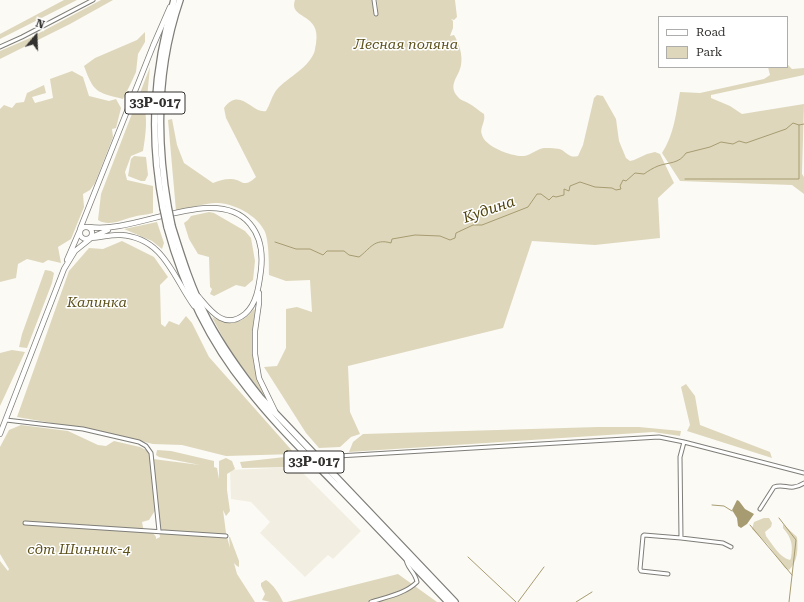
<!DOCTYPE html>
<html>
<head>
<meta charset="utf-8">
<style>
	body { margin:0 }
	#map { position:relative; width:804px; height:602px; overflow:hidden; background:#fbfaf5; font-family:"Roboto Serif",serif }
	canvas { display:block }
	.legend { position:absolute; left:658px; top:16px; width:130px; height:52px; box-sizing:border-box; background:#fff; border:1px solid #adadac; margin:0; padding:5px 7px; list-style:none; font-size:12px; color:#32312f }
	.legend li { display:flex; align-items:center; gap:8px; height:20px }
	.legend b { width:20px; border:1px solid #adadac }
	.north { position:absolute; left:16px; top:16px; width:40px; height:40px; -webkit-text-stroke:3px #fff; paint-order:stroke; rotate:19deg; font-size:11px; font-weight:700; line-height:16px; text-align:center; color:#32312f }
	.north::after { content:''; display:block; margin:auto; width:14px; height:18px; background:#32312f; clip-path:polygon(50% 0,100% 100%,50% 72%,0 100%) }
</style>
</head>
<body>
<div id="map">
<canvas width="804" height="602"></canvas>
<ul class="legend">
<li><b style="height:5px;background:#fff"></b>Road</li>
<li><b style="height:11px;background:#ded7bc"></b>Park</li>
</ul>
<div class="north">N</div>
</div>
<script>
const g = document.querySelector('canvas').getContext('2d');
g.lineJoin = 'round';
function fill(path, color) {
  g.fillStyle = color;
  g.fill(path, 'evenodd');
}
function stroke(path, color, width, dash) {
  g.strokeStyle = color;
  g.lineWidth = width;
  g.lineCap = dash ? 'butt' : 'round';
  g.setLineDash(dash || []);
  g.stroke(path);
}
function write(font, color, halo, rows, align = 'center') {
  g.font = font + ' "Roboto Serif",serif';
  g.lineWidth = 3;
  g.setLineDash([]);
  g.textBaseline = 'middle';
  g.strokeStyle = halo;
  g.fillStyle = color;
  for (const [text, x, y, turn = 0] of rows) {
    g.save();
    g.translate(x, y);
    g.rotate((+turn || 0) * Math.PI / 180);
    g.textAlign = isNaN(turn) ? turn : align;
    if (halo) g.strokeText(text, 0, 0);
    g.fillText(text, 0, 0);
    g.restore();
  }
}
fill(new Path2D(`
	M297,467L361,531L333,559L328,555L305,577L260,533L270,522L251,502L231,499L230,470Z`), '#f2efe2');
fill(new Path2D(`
	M64,0H77L0,39V34Z
	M101,0H113L70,24L0,59V51L30,38Z
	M295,0H372L374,14L378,12L377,0H455L457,17L454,20L451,19L453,21V28L450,36L454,35C459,43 463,55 461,65C459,77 447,85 458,97C460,100 465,101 468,103C474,106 479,111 484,114C486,122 479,128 482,135C485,147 513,157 524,156C531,155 537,149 544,148C548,148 558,148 562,150C568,154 570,158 578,156L583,145L594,98L597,95L603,96L616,119L619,141L626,158L630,161L634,160L647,154L655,152L660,154L674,183L658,198L660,238L595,245L532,241L503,328L348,366L350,412L360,434L351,437L340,447L319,448L306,433L264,367L277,366L286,348V309L297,307L312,312L310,280L286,281L269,275C269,265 269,238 264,230C256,215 235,204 218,203C208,202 186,209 176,211L168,120L172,119L177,145L184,163L213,183C218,181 224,179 230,179C242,178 242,190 256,177L226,118L224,108C240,86 252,114 266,111C270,105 271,98 275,92C285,78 306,71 314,53C315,51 315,47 316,44C322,12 288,20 295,0Z
	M145,32V42L138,54L136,72L131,83L123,99C96,92 94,93 84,66L95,58L137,40Z
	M787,64L792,69L804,68V75L711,95V98L730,106L742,114L804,104L802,174L804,177V194L792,185L680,181L662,153C674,135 676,113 680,92L700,93L764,79L770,75L768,67H787Z
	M150,67L147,98L143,100C148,118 146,133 143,151L131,156L125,172L127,180L153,186V213C146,215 139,215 133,217C121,220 109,227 98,220L101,194Z
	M72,71L83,77L89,96L109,101L116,99L121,108L116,128L112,129L113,137L95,183L90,190L83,194L84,207L71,239L58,247L61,263L48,260L43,263L27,259L18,264L16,278L0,282V109L4,105L12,108L16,103L24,102L27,93L44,85L46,93L32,97L35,103L53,98L50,79Z
	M134,156L146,157L148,175L145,181H141L128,176L131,159Z
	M209,212L214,213L245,231L251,238L255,261L253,280L245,287L236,285L214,296L210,294L212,289L210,287L209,257L198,254L189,239L184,223L188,220L191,216Z
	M157,222L164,243L162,249L152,241L124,229Z
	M122,241L154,257L168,277L160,285L161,324L165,327L169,321L179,325L186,316L192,323L209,357L295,454L226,456L182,445L153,444L98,431L17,417L69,271L89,248L103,249Z
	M45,270L51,271L54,273L52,283L27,348L19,347L22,334Z
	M254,309L255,310C250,344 250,367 266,398L230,351L212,317C230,326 241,325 254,309Z
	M12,350L25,352L0,406V353Z
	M686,384L695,396L700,425L770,452L772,458L687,431L690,425L681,387Z
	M21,425L68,431L98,445L106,446L114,441L140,447L146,450L151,456L156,509L149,520L142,522L144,532C150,532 153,532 156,537V539L160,537L159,531L153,459L200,465L159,457L156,455L157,450L171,451L214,461V467L217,468L219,479V461L226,458L232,461L235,469L227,474V490L230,511L226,516L223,510L226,533L230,548L229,537H230L239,561V567L237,566L234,563L237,574L255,602H0V561L8,571L9,569L0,554V447L9,430Z
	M598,427H639L681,431L680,436L653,432L349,452L353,442L363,434Z
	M285,457L299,458L300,463L292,467L242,468L240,462Z
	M764,518H769L772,523L771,527L765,532L766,536C772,544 780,558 790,560L791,558C793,544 792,539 783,528V524L797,537C798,549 798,561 789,570L785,568L768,545L752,529L754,522Z
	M398,574L437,602H287Z
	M266,580C273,584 280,595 283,602H270L262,600L265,594L261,586V583Z`), '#ded7bc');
fill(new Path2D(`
	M737,500L739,501L745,509L754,514L747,524L741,528L738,526L737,518L732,510Z`), '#a79c71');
stroke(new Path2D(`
	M685,179H799V125
	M275,242L296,249H310L323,255L327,251H344L349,255L359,257C370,249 374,238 391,243L392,239L415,235L440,236L450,240L455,238L456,233L473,225H482L528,207L537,194H541L549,200L553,196L556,197L564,195V189L569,191L570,186L580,182L595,187L612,188L616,190L621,189L620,186L623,180L626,181L635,173L644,174C648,171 653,168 658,166C669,162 679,164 686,153L710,147L721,142L733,144L739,141L746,143L786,129L793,123L799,125L804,124
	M712,505L724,506L732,511
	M779,518L796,540L789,602
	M750,525L792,575
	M468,557L516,602
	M518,602L544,567
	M576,602L592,592`), '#a79c71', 1);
const street = new Path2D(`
	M374,0L376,14
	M0,47L22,37L93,0
	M6,420L83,429L139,442L146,446L151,453L159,531
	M323,464L330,458L338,456L659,437L684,442L804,473
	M760,509L774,487C785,483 790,492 804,483
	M25,523L226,536
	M681,538L680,457L684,442
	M668,574L641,571L640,569L643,536L644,535L681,538L723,543L731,547
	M371,602C386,597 405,594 417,582C415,571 406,568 406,558`);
const primary = new Path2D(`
	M80 233a6 6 0 1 1 12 0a6 6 0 1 1-12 0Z
	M89,227C135,235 216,183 250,224C261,237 263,253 261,270C259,285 257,304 245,314C224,331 210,310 198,296
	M80,229L153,46L170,7
	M92,237L108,230
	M90,238C101,238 110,234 121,235C164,238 173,277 194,306
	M67,260L80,230
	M259,293V303L255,331V354L259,378L275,411
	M0,434L64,269L75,251L90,239`);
const highway = new Path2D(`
	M168,206C156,137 157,67 180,0
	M163,208C149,136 153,70 174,0
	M172,226C182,258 192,290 208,320C223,348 241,373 261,398L455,602
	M167,227C183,286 209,341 247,388C274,423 306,454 337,486C374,524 411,563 448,602`);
stroke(street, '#7e7d78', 5);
stroke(primary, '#7e7d78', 6);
stroke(highway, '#7e7d78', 8);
stroke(street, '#fff', 3);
stroke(primary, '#fff', 4.5);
stroke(highway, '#fff', 5.5);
const highwayBridge = new Path2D(`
	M168,206L172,226
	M163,208L167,227`);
stroke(highwayBridge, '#7e7d78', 8, []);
stroke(highwayBridge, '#fff', 5.5);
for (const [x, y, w] of [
	[155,103,60],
	[314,462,60]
]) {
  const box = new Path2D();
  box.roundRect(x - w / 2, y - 11, w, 22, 3);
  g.fillStyle = '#fff';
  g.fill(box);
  stroke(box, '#32312f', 1);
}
write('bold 13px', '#32312f', null, [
	["33Р-017",155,103],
	["33Р-017",314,462]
]);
write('italic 14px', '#5c501b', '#fff', [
	["Лесная поляна",406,45],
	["Калинка",97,303],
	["сдт Шинник-4",79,550]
]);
write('italic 15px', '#51440d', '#fff', [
	["Кудина",489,210,-19]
]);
</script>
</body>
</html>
